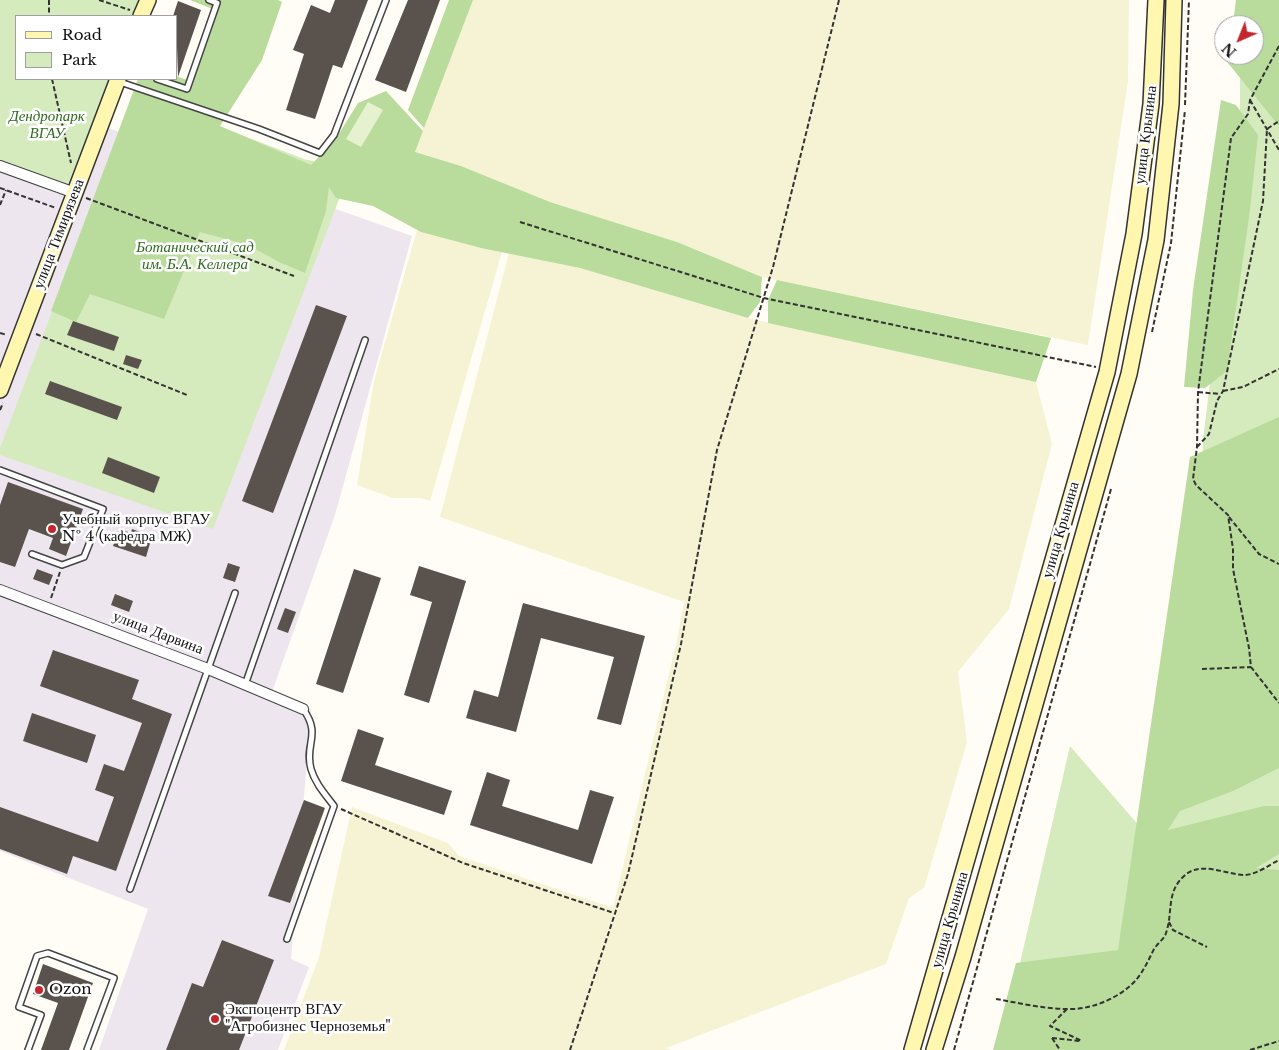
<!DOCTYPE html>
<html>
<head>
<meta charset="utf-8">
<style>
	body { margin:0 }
	#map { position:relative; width:1279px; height:1050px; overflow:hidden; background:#fffdf5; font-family:"Libre Baskerville",serif }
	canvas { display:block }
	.legend { position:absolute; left:15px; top:15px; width:162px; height:65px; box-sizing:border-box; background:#fff; border:1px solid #a0a0a0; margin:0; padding:6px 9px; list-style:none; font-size:15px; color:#111 }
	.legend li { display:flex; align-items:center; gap:10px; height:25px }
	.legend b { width:25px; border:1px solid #a0a0a0 }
	.north { position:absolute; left:1214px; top:15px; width:50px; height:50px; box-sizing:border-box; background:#fff; border:1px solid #a0a0a0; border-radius:50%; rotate:224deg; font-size:14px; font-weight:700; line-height:20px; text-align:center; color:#111 }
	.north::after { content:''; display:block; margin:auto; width:18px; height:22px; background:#c4262e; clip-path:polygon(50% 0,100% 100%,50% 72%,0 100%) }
</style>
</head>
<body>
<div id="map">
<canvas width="1279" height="1050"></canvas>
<ul class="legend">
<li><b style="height:6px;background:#fff6b0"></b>Road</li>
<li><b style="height:14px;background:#d5ebbd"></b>Park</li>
</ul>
<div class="north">N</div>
</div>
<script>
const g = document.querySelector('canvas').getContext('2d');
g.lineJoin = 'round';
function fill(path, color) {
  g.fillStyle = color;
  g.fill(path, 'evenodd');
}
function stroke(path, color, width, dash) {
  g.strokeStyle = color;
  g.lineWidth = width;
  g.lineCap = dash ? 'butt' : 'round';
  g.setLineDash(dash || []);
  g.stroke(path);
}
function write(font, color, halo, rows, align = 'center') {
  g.font = font + ' "Libre Baskerville",serif';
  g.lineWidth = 5;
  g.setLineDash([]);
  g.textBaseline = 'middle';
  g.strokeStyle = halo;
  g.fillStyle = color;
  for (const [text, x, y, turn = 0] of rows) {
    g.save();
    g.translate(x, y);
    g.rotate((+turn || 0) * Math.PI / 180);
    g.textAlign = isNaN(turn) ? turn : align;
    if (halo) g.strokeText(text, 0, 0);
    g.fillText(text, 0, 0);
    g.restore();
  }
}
fill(new Path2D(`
	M0,0L16,16V79L97,124L412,236L335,515L272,692L311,709L291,959L309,967L278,1050H99L148,909L0,851Z`), '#eee6ef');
fill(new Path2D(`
	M473,0H1129L1128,81L1088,345L762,277L677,242L550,202L461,166L414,152Z
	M417,230L502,252L430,501L421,498H392L357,485L374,381Z
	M509,253L580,268L748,318L1036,382L1052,444L1009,609L958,672L967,742L924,888L909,898L886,964L666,1048L672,1050H284L319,957L352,807L448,843L459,856L613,908L677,640L684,602L440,517Z`), '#f6f3d4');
fill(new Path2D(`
	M0,0H145L139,16H16V79H115L72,189L0,162Z
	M1236,0H1279V1050H1000L1070,746L1166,857L1201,490L1203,439L1240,142V71L1228,63L1229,55H1254V25H1233Z
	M135,94L304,159L326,164L354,160L213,529L0,455V448Z`), '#d5ebbd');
fill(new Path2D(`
	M190,0H278L282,2L262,60L220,126L311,165L335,140L358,103L386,91L423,131L415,152L461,166L550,202L677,242L762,277L760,302L748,318L580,268L481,248L421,232L373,206L336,198L329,187L326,211L305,273L279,262L248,245L200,232L164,319L90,294L76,322L51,311L138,79H176V76L187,80L215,10Z
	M449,0H473L424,128L408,110Z
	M1236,0H1279V126L1228,63L1229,55H1254V25H1233Z
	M1221,100L1236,105L1258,135L1250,210L1227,371L1205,388L1184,387L1193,290Z
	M777,280L1051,338L1036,382L768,323V300Z
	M1279,417V768L1233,791L1180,811L1168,830L1264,806H1279V854L1256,868L1279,870V1050H993L1016,963L1118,950L1190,457Z`), '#b9dc9c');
fill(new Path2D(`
	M368,102L383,110L361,147L346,139Z`), '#e6f2cf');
fill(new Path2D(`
	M335,0H368L342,68L333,65L315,119L286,110L304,54L293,50L311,5L330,13Z
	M408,0H440L406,92L375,80Z
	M178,1L201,10L178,77L176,16H173Z
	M316,305L347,316L273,513L242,501Z
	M73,321L119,337L114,351L67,335Z
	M126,355L142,360L138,369L123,364Z
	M50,381L122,407L117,420L45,394Z
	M108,457L160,477L154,493L102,473Z
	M8,482L83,509L66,556L49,549L53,538L29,529L15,567L0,562V505Z
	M119,529L131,533L132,529L143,533L141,537L151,540L146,557L113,546Z
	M228,563L240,567L235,582L223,578Z
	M419,566L466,581L429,703L404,695L432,602L410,595Z
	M37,569L53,575L49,585L33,579Z
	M354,569L381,578L343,693L316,684Z
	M115,594L133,601L129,612L111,605Z
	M523,603L645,636L621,725L597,719L614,657L541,638L516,732L466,718L474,690L498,697Z
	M285,608L296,612L288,633L277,629Z
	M53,650L139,680L132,699L172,714L116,871L73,856L67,874L0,849V807L98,842L114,797L95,790L104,764L124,771L142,723L40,686Z
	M32,713L96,735L87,763L23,741Z
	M358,729L384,738L375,765L452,791L444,815L341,781Z
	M487,772L510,780L502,806L578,830L590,790L614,797L592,864L470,825Z
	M304,800L325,808L290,903L268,896Z
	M222,940L274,960L239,1050H166L192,983L203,987Z
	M43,964L93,983L69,1050H41L58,1003L33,994Z`), '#5a524d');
const lane = new Path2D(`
	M157,79L187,89L217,3L209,0
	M120,82L259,129L320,153L334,135L386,0
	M0,470L103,509L84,557L62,565L32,554
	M245,685L365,340
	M130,889L235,593
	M287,939L334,806C325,794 315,783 311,769C304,744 322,735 303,709
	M28,1050L41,1015L19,1007L37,956L48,953L114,978L87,1050`);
const street = new Path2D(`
	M0,166L75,193
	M0,590L208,669L303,709`);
const secondary = new Path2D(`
	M141,16L148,0
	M0,390L118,79
	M912,1050L1107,372L1134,234L1151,104L1156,0
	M934,1050L963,957L1129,374L1156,240L1171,104L1174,0`);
stroke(lane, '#444', 8);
stroke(street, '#444', 12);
stroke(secondary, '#333', 18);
stroke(new Path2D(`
	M49,0V16
	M99,0L130,10
	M1279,46L1250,100L1248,114L1231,138L1198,392L1197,447L1193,479L1196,485L1228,515L1233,549V569L1249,648L1251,667L1279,703
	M52,79L71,163
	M1250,100L1279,150
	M1185,105L1189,0
	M0,188L56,208
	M86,198L294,276
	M0,205L6,190
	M520,222L764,298L1096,367
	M1152,332L1171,243L1185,110
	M0,333L7,335
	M36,334L187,395
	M1223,391L1243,387L1279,369
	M1198,392L1220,394
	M0,410L3,403
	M1197,447L1209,434L1217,401L1223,391L1263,201L1267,129L1279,121
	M1229,517L1259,554L1279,564
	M51,598L60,572
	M1202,669L1251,667
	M341,809L463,863L614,913
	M1169,922L1173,930L1207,947
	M996,999C1019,1003 1044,1009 1068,1009C1091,1010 1120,998 1136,980C1143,972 1148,961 1153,951C1156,944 1164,940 1166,933C1173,914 1166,893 1183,877C1199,860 1224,874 1244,875C1256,875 1269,865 1279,860
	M1067,1009L1050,1026L1082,1041
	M1052,1038L1080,1041
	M1052,1038L1060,1050
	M570,1050L628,874L681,644L717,450L773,267L839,0
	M954,1050L1111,489
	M1250,1050L1279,1041`), '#333', 2, [5, 2.5]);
stroke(lane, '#fff', 5);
stroke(street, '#fff', 10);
stroke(secondary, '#fff6b0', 15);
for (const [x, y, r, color] of [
	[52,529,5,"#c4262e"],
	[39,990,5,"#c4262e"],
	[215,1019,5,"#c4262e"]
]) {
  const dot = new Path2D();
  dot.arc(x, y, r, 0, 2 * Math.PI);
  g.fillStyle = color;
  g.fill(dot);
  stroke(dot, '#fff', 2);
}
write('italic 15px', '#2f6b1f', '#fff', [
	["Дендропарк",47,117],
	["ВГАУ",47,134],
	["Ботанический сад",195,248],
	["им. Б.А. Келлера",195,265]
]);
write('15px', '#111', '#fff', [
	["улица Крынина",1146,135,-83],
	["улица Тимирязева",59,234,-69],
	["улица Крынина",1061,530,-74],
	["улица Дарвина",158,633,21],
	["улица Крынина",950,920,-74]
]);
write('15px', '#111', '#fff', [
	["Учебный корпус ВГАУ",62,520],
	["№ 4 (кафедра МЖ)",62,537],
	["Ozon",49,990],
	["Экспоцентр ВГАУ",225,1010],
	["\"Агробизнес Черноземья\"",225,1027]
], 'left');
</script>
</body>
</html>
